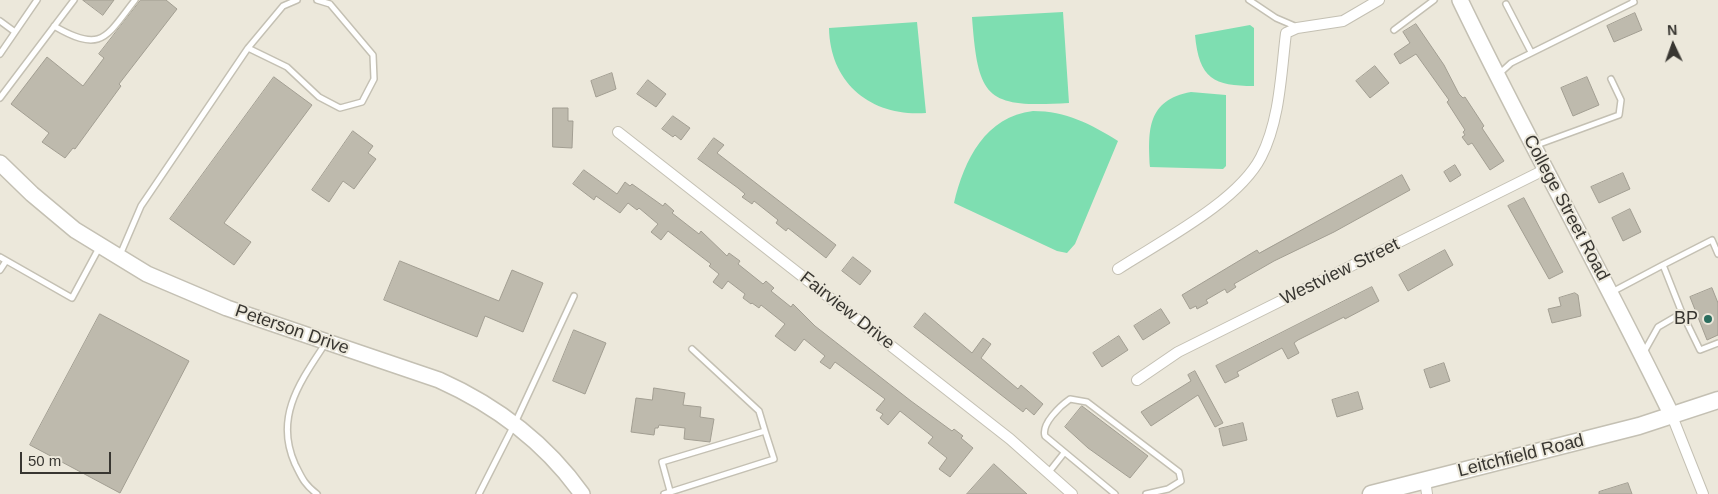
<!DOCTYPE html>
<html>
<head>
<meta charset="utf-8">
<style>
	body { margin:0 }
	#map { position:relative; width:1718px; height:494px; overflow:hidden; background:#ece8db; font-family:Helvetica,sans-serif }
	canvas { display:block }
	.north { position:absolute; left:1648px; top:20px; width:50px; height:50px; -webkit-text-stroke:4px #ece8db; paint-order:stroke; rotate:357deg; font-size:14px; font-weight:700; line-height:20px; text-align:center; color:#383631 }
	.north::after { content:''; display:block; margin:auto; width:18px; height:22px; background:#383631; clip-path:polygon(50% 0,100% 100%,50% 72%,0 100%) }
	.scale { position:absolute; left:20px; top:452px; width:91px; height:22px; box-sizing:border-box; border:2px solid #383631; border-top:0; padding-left:6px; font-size:15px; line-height:18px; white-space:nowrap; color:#383631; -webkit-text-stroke:4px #ece8db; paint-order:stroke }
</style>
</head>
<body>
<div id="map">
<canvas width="1718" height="494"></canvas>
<div class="north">N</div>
<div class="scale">50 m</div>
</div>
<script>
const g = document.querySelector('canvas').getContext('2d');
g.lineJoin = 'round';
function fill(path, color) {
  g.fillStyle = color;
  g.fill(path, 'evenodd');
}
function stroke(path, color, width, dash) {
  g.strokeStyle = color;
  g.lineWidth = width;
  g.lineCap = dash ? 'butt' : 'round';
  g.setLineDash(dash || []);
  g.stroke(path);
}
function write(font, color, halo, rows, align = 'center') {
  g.font = font + ' Helvetica,sans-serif';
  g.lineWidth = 4;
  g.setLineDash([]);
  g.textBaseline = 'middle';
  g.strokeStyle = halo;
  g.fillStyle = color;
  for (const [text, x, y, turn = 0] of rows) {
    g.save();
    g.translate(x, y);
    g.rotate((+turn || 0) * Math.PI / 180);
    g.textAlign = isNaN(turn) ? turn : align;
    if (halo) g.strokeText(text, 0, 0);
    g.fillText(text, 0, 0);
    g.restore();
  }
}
fill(new Path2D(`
	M1063,12L1069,103C986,108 978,99 972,17Z
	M917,22L926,113C872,117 830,84 829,28Z
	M1250,25L1254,28V86C1214,86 1199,79 1195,35Z
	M1191,92L1226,95V166L1223,169L1150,167C1148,130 1147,100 1191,92Z
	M1033,111C1066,111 1091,124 1118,141L1075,244L1067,253L1057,251L954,203C964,160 986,116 1033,111Z`), '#7edeb1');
const building = new Path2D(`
	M83,0H114L103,15Z
	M141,0H166L177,9L119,84L121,86L75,149L73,148L65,158L42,142L49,133L11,104L47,57L83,86L104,58L99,54Z
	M1635,13L1642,30L1614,42L1607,26Z
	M1416,24L1444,65L1459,94L1463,98L1465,97L1484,126L1482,128L1504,161L1490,170L1472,143L1468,145L1462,137L1465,135L1463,132L1465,130L1447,102L1449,100L1416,54L1400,64L1394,54L1410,43L1403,32Z
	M1375,66L1389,83L1370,98L1356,81Z
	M612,73L616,89L596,97L591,81Z
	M274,77L312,105L224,223L251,242L234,265L170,219Z
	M1587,77L1599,105L1573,116L1561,88Z
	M648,80L666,94L656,107L637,94Z
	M553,108H568V121H573L572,148L553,147Z
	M673,116L690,128L681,140L675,135L673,137L662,129Z
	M353,131L373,146L368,153L376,159L354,189L343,181L329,202L312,190Z
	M714,138L724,145L717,153L836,245L826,258L788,228L786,231L776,223L778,220L754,201L752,204L742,197L745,194L738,188L698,159Z
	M1455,165L1461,175L1450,182L1444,172Z
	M584,170L617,194L625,182L630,186L632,184L663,206L665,203L674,211L672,213L699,234L701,231L727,256L729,253L740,261L738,264L763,284L766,281L774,288L771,291L791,307L793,304L815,326L911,401L952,431L954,429L963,436L961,438L973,448L950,477L939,469L947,458L928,443L933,437L900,411L888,425L880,418L883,414L876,410L885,399L835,362L830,369L820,362L825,356L804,339L795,351L775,336L785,324L761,305L759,308L752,303L751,304L743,298L745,294L728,281L722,289L713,282L719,274L709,266L711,264L668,231L661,240L651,232L658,224L639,208L637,210L628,203L620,213L596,196L594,200L573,184Z
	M1623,173L1630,189L1599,203L1591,187Z
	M1402,175L1410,190L1334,232L1274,261L1234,284L1236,287L1227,293L1225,289L1206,300L1208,303L1197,309L1196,306L1190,309L1182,295L1257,250L1259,253Z
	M1524,198L1563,272L1549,279L1508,206Z
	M1630,209L1641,232L1623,241L1612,218Z
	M1445,250L1453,265L1408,291L1399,275Z
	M853,257L871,271L860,285L842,271Z
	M400,261L499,301L512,270L543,283L523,332L485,316L477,337L384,300Z
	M1372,287L1379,301L1345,319L1344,317L1298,340L1294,343L1299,353L1288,359L1282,348L1237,372L1239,376L1225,383L1216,366Z
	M1712,288L1718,303V335L1707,340L1690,297Z
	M1575,293L1578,295L1581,316L1552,323L1548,309L1561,306L1559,298Z
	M1161,309L1170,323L1143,340L1134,326Z
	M925,313L972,353L983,338L991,344L981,358L1018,389L1021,385L1043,404L1034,415L1026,408L1023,412L914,327Z
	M100,314L189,361L120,493L30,445Z
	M574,330L606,343L585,394L553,381Z
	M1119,336L1128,350L1102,367L1093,353Z
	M1444,363L1450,381L1430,388L1424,370Z
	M1195,371L1223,423L1215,427L1198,395L1151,426L1141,412L1191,381L1188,375Z
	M654,388L685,393L683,405L701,407L700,417L714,419L710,442L684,439L685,428L659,425L658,428H655L654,435L631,432L636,398L652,400Z
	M1358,392L1363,409L1337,417L1332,400Z
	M1082,406L1148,456L1130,478L1088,448L1065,427Z
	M1243,423L1247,440L1223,446L1219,429Z
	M994,464L1027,494H967Z
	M1628,483L1632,494H1599V492Z`);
fill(building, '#bebaad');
stroke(building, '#a29e92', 1);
const lane = new Path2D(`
	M1249,0L1276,18L1297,27
	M1506,4L1531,52
	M0,21L15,32
	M54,26C102,54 106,37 135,0
	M1394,30L1434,0
	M248,48L287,67L319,97L340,108L362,102L374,79L373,55L330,4L317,0
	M0,54L37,0
	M1499,74L1511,63L1634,2L1633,0
	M0,98L74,0
	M1534,146L1619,115L1621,100L1611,79
	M120,255L141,206L248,48L283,6L297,0
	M0,257L72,298L99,248
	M1663,265L1712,240L1718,254
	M0,270L6,261
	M1612,292L1663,265L1682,313
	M692,349L759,411L765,431
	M1644,352L1658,327L1682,313L1700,350L1718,343
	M1049,472L1064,453
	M317,494C304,484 302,478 295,464C274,417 300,382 325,344
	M479,494L515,423L574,296
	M664,494L774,459L765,431L662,462L670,491
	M1115,494L1045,436C1041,424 1060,406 1070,399L1087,402L1179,472L1181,481L1168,489L1146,494`);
const street = new Path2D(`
	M618,132L1010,439L1072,494
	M1118,269C1161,241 1238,202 1261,157C1280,120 1281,73 1286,33L1297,28L1343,21L1379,0
	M1137,380L1178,352L1546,169
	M1672,416L1703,494
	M1425,480L1427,494`);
const secondary = new Path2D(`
	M1460,0C1527,140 1604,275 1672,416
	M0,163L32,194L75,230L147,274L227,308L439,380C497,406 545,442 582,494`);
const primary = new Path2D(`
	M1371,494L1639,426L1718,400`);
stroke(lane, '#c4c0b3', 8);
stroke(street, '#c4c0b3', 12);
stroke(secondary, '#c4c0b3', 18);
stroke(primary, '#c4c0b3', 19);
stroke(lane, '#fff', 5);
stroke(street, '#fff', 10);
stroke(secondary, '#fff', 15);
stroke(primary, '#fff', 16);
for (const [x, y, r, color] of [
	[1708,319,5,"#2a6d5e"]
]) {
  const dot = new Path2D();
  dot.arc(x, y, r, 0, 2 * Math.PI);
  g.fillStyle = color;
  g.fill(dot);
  stroke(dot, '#ece8db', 2);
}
write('18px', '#383631', '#ece8db', [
	["College Street Road",1566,208,62],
	["Westview Street",1340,272,-26],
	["Fairview Drive",847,311,38],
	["Peterson Drive",292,330,19],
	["Leitchfield Road",1521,456,-14]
]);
write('18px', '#383631', '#ece8db', [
	["BP",1698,319]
], 'right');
</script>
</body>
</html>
